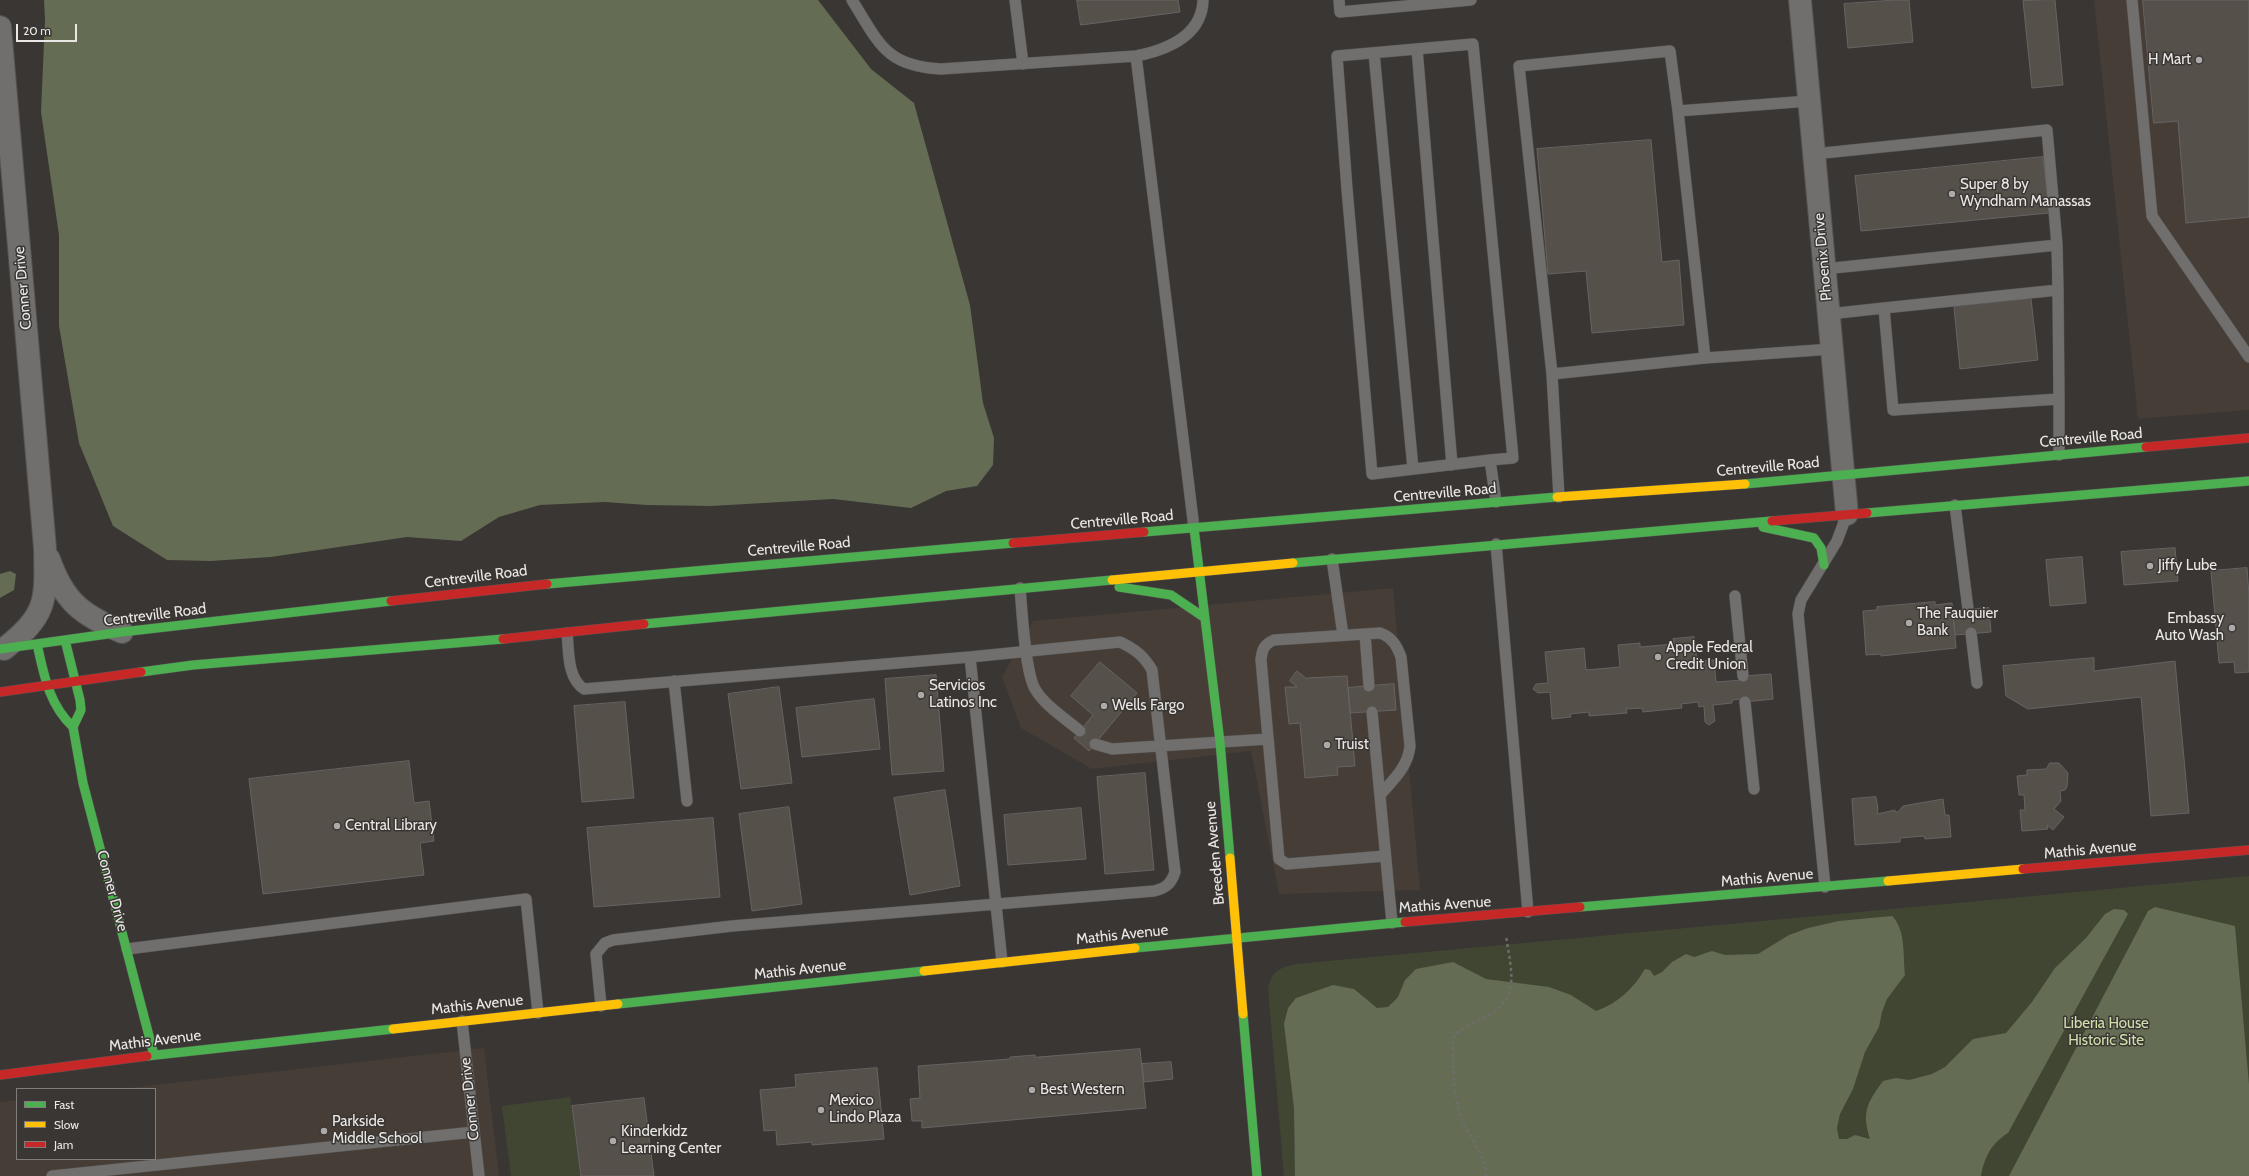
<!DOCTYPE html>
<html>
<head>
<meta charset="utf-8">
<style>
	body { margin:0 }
	#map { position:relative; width:2249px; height:1176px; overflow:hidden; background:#393634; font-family:Cabin,sans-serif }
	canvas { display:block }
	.legend { position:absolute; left:16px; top:1088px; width:140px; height:72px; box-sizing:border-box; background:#3a3633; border:1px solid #807d7b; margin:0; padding:5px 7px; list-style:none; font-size:12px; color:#eae8e6 }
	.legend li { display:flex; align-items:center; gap:8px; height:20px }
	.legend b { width:20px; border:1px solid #807d7b }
	.scale { position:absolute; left:16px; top:24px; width:61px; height:18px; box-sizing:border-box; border:2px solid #eae8e6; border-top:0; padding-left:5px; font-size:12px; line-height:14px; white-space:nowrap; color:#eae8e6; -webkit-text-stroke:3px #3a3633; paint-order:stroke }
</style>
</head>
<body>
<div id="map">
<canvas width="2249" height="1176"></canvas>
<ul class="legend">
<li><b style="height:5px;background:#4caf50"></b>Fast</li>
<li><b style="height:5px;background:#ffc107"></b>Slow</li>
<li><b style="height:5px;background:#c62828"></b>Jam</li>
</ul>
<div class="scale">20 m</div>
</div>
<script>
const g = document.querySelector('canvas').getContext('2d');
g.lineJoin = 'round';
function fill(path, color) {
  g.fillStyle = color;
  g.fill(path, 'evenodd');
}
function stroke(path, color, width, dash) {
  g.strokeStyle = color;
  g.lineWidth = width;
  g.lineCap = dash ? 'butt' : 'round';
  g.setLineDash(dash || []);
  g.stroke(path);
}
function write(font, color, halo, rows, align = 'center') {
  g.font = font + ' Cabin,sans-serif';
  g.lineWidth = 3;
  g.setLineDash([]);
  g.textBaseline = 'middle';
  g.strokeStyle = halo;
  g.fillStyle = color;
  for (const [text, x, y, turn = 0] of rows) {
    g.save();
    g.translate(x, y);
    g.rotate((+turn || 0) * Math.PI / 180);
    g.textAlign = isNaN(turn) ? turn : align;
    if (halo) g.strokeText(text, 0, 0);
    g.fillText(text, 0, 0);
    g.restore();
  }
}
fill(new Path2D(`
	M2094,0H2249V410L2138,419Z
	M1393,588L1420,890L1279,894L1251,751L1092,769L1021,728L1002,677L1033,621Z
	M484,1048L499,1176H0V1102L17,1100V1159H155V1089H119Z`), '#453d36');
fill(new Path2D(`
	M2249,876V1176H1284L1268,988C1272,971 1279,968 1296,964Z
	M570,1097L581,1176H511L502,1106Z`), '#414632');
fill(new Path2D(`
	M44,0H818L871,69L914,103L970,305L983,403L994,438L993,465L977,486L946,491L911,508L833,499L711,506L647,505L605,502L540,505L499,517L461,541L407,537L271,557L211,561L167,560L113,526L79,443L59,326V235L41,112L45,20Z
	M10,571L16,574L14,590L0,598V574Z
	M2155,907L2235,926L2249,1084V1176H2009L2148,911Z
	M2114,909L2124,910L2128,914L2008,1133C1991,1144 1985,1156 1981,1176H1295L1294,1108L1284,1024L1288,1008L1296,998L1333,985L1354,989L1377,1008L1388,1007L1398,997L1405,980L1416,969L1453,962L1486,979L1549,987L1571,995L1596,1011C1618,1003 1633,989 1645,969L1650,970L1654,976L1662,972L1672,962L1686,954L1694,957L1712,951L1725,955L1758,954L1789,935L1808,928L1839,921L1892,916C1906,929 1903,957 1905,975L1887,999L1882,1012L1879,1027L1865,1052L1853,1089L1840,1114L1837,1128L1839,1139H1847L1855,1135L1870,1139C1862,1113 1866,1104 1883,1081L1896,1078L1909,1080L1932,1074L1945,1067L1973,1039L2006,1033L2032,1002L2055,968L2086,938L2105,914Z`), '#646c53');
const building = new Path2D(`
	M1077,0H1178L1180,12L1081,25Z
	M1895,0H1909L1913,42L1848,48L1844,4Z
	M2055,0L2063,85L2032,88L2023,1Z
	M2143,0H2249V217L2186,223L2178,121L2154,123Z
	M1651,140L1662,262L1679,260L1684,325L1592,333L1586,271L1548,274L1537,149Z
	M2043,157L2049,213L1861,231L1855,176Z
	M2031,299L2038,360L1960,369L1954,307Z
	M2175,548L2178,581L2124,585L2121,552Z
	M2082,557L2086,603L2050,606L2046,560Z
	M2247,568L2249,595V672L2235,673L2234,662L2219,663L2211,571Z
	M1935,602V605L1952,603L1956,648L1881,656V654L1866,655L1863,611L1877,610V607Z
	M1989,608L1991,632L1955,635L1953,611Z
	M1694,637L1697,661L1714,660L1716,682L1743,680V676L1771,674L1773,699L1745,702V699L1732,700V703L1713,705L1715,721L1709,725L1705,722L1704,706L1699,707L1698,702L1681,704L1682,708L1643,712L1642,708L1626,709L1627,713L1589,716V712L1570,714L1571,717L1552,719L1550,692L1538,693L1533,689L1536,684L1548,683L1545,652L1584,648L1586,670L1620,667L1618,645L1640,643V647L1674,644L1673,639Z
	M2094,658V671L2175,661L2189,813L2151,816L2141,697L2028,709L2006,696L2003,666Z
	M1100,662L1137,693L1089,751L1074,738L1093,715L1071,696Z
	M1297,671L1307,679V678L1347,676L1355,766L1337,767L1338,775L1305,778L1300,723L1289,724L1285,687H1297L1290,681Z
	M936,675L944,771L892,775L885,679Z
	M1394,684L1396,710L1350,713L1348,688Z
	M779,687L792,783L741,789L728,694Z
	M874,699L880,749L802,757L796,708Z
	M625,702L634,798L582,802L574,706Z
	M409,761L414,803L429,801L434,841L420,843L424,875L263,894L249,779Z
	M2050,763H2059L2068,773L2067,787L2065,790L2060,791L2061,801L2054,809L2064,817L2053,830L2047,825L2048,829L2022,831L2020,810H2025L2024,795H2019L2017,776L2027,775V770L2046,769Z
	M1145,773L1154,870L1105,874L1097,777Z
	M945,790L960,886L910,895L894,798Z
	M1876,797L1878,809L1877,814L1895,810V812H1898L1903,806L1943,799L1945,815H1949L1951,837L1925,839L1924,836L1900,838V842L1855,845L1852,799Z
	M789,807L802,904L752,911L739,814Z
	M1081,808L1086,859L1008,865L1004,815Z
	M713,818L720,897L594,907L587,828Z
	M1140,1049L1146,1108L922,1128V1121H912L910,1099L920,1098L918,1066L1010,1059V1057L1035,1055V1057Z
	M1171,1062L1173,1079L1144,1082L1142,1064Z
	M877,1068L884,1139L812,1145V1142L777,1145L776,1130L764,1131L760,1090L796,1087L795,1075Z
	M644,1098L654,1176H581L572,1106Z`);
fill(building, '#56504b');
stroke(building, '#666463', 1);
const lane = new Path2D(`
	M852,0C879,43 885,66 941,69L1136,56C1166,50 1202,36 1203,0
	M1015,0L1023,64
	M1339,0L1340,12L1471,0
	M2132,0L2152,216L2249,357
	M1417,49L1452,465
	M1374,53L1413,469
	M1136,56L1194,528
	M1814,154L2047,130L2057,245L1824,269
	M2057,245L2058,290
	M1884,308L2058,290L2059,399
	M1829,314L1884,308L1893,410L2059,399V455
	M1705,358L1832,349
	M1552,374L1519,66L1670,51L1678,111
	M1490,460L1372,474L1347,189L1337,56L1473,44L1513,458L1490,460L1496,502
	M1559,497L1552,374L1705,358L1678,111L1809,101
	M1955,505L1968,609
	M1496,544L1528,912
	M1332,559L1343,635
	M1020,588C1022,610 1025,672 1035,689C1045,706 1065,718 1080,731
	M1735,596L1743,676
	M567,633C569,651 567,678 584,689L970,657L1120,642C1135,649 1144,656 1152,670L1175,872C1171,884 1166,888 1154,891L732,926L613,940L605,943L596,954L601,1006
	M1971,633L1977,683
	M1365,634L1369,686
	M970,657L1002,962
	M674,681L687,801
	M1745,702L1754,789
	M1372,712L1392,923
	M1095,744L1112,749L1268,739
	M1380,795C1393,780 1408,767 1410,746L1401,657C1397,646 1392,637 1380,633L1274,640C1264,644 1262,650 1261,660L1279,859L1287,864L1385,856
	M1825,887L1798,614L1801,600L1837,541L1847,514
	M127,949L526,899L538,1013
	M462,1021L479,1176
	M52,1176L474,1132`);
const street = new Path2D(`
	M1800,0L1847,514
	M0,27L45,548C46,601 48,614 4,649
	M49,559C64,602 82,615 122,632`);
const fast = new Path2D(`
	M1745,484L2146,447
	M1867,513L2249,481
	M1763,527L1814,538L1821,548L1824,565
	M1194,528L1220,742L1230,858
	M1144,532L1557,497
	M1293,563L1772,521
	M547,584L1013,543
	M1119,587L1171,595L1205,618
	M644,624L1112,580
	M65,640L80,700L81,710L73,727L83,783L154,1055
	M37,644C44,675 49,705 73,727
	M0,649L122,632L391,601
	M141,672L193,665L503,639
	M1580,907L1888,881
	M1135,948L1405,922
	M618,1004L924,971
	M1243,1014L1257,1176
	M147,1056L393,1029`);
const slow = new Path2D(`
	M1557,497L1745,484
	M1112,580L1293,563
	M1230,858L1243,1014
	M1888,881L2023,869
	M924,971L1135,948
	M393,1029L618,1004`);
const jam = new Path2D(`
	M2146,447L2249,438
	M1772,521L1867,513
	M1013,543L1144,532
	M391,601L547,584
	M503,639L644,624
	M0,692L141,672
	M2023,869L2249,850
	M1405,922L1580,907
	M0,1075L147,1056`);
stroke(lane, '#555351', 12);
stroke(street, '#555351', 24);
stroke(fast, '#555351', 10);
stroke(slow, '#555351', 10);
stroke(jam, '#555351', 10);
stroke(new Path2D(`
	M1486,1176C1486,1154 1468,1137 1461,1117C1453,1095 1453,1065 1453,1041C1459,1019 1502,1022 1510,990C1514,973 1508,952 1506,935`), '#6f6c6b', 2.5, [3, 3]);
stroke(lane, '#706f6e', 11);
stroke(street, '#706f6e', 22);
stroke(fast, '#4caf50', 9);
stroke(slow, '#ffc107', 9);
stroke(jam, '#c62828', 9);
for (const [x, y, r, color] of [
	[2199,60,4,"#acaaa8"],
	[1952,194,4,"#acaaa8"],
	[2150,566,4,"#acaaa8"],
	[1909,623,4,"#acaaa8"],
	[2232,628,4,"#acaaa8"],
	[1658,657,4,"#acaaa8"],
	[921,695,4,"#acaaa8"],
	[1104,706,4,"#acaaa8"],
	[1327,745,4,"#acaaa8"],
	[337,826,4,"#acaaa8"],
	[1032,1090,4,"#acaaa8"],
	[821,1110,4,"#acaaa8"],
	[324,1131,4,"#acaaa8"],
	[613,1141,4,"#acaaa8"]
]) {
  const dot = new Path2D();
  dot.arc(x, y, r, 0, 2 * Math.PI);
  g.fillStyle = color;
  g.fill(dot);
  stroke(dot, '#3a3633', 1.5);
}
write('15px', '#eae8e6', '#3a3633', [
	["H Mart",2191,60,"right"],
	["Super 8 by",1960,185],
	["Wyndham Manassas",1960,202],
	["Jiffy Lube",2158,566],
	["The Fauquier",1917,614],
	["Bank",1917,631],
	["Embassy",2224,619,"right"],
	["Auto Wash",2224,636,"right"],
	["Apple Federal",1666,648],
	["Credit Union",1666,665],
	["Servicios",929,686],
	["Latinos Inc",929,703],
	["Wells Fargo",1112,706],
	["Truist",1335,745],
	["Central Library",345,826],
	["Best Western",1040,1090],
	["Mexico",829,1101],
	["Lindo Plaza",829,1118],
	["Parkside",332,1122],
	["Middle School",332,1139],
	["Kinderkidz",621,1132],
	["Learning Center",621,1149]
], 'left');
write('15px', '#eae8e6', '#3a3633', [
	["Phoenix Drive",1823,257,-95],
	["Conner Drive",23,288,-95],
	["Centreville Road",2091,438,-5],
	["Centreville Road",1768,467,-5],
	["Centreville Road",1445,493,-5],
	["Centreville Road",1122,520,-5],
	["Centreville Road",799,547,-5],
	["Centreville Road",476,577,-7],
	["Centreville Road",155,615,-7],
	["Mathis Avenue",2090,850,-5],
	["Breeden Avenue",1215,853,-95],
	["Mathis Avenue",1767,878,-5],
	["Conner Drive",112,891,75],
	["Mathis Avenue",1445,905,-4],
	["Mathis Avenue",1122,935,-6],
	["Mathis Avenue",800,970,-6],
	["Mathis Avenue",477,1005,-6],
	["Mathis Avenue",155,1041,-7],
	["Conner Drive",470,1099,-96]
]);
write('15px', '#d0e0aa', '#3a3633', [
	["Liberia House",2106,1024],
	["Historic Site",2106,1041]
]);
</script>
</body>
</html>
